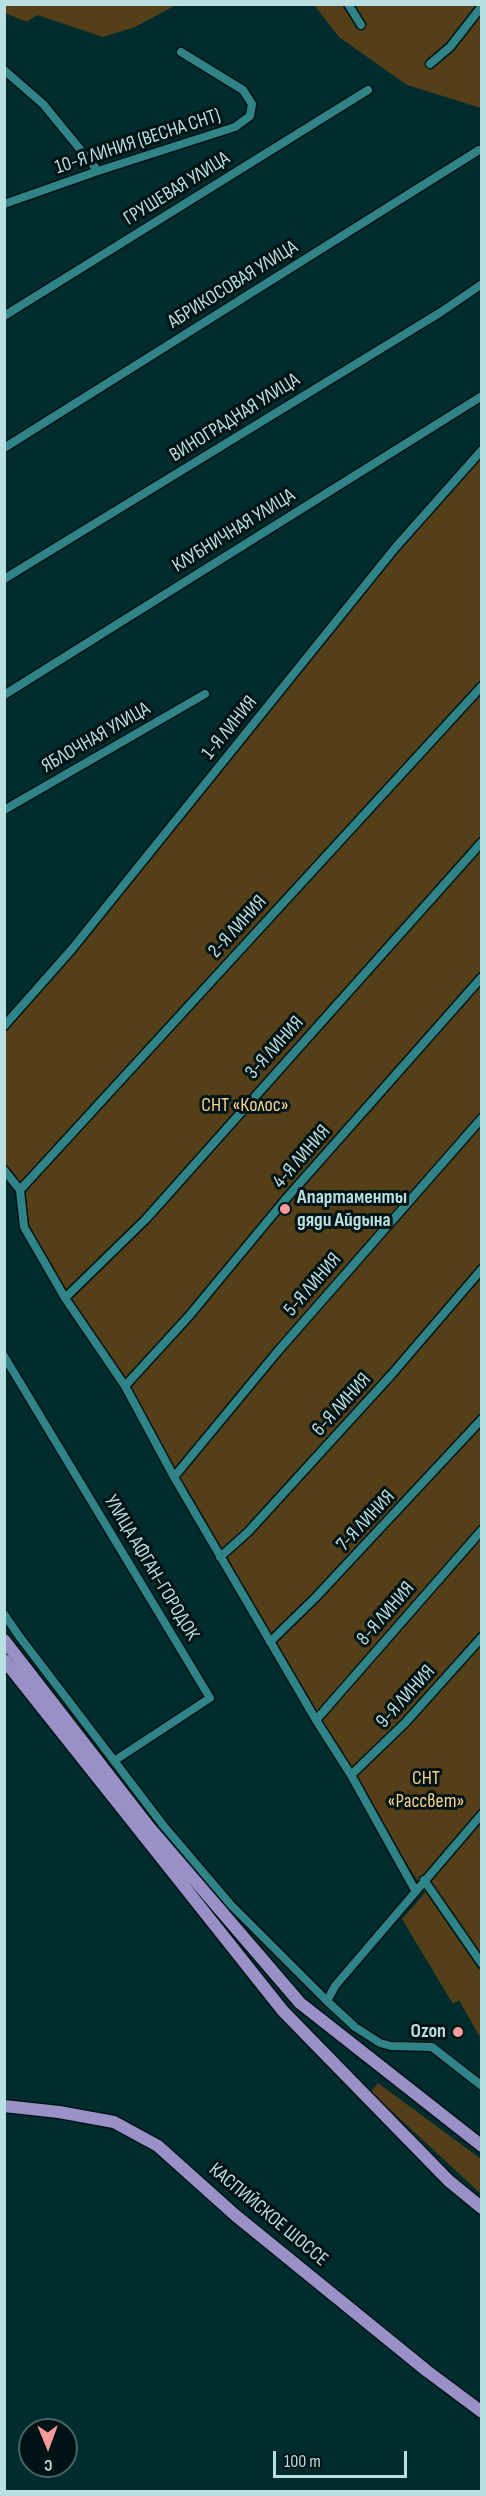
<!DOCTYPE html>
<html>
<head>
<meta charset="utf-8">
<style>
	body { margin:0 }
	#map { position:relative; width:486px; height:2496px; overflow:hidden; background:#002c2e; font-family:"Sofia Sans Condensed",sans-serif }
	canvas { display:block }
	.frame { position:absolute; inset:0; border:6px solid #b9dfe0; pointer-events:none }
	.north { position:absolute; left:18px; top:2418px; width:60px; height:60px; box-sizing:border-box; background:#001314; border:2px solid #4a6566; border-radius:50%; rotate:179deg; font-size:16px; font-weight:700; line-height:24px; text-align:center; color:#b9dfe0 }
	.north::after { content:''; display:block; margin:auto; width:21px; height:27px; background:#f59b9c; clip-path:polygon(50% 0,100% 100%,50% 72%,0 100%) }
	.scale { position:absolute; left:273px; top:2451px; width:134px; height:27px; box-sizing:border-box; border:3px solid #b9dfe0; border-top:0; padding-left:8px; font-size:18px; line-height:21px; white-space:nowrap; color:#b9dfe0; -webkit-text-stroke:4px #001314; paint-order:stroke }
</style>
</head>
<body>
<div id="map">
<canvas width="486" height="2496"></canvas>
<div class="frame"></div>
<div class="north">С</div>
<div class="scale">100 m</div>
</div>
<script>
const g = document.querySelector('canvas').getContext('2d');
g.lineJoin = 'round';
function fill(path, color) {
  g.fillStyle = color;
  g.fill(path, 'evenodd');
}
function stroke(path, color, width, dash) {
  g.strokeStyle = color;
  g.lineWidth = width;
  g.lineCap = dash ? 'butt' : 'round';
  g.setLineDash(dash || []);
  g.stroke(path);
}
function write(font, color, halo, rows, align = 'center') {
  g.font = font + ' "Sofia Sans Condensed",sans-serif';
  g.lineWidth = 6;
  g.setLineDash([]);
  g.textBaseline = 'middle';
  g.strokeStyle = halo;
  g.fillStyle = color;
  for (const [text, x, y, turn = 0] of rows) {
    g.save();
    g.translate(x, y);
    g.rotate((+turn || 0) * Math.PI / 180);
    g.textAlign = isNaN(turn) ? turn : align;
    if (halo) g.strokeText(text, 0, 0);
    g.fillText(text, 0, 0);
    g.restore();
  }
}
fill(new Path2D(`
	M4,5L5,4L176,5L135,27L103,37L37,15L27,22L5,13Z
	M314,5H481V108L407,85L339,37Z
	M481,445V2039L459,2000L453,2004L402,1919L425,1893L358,1784L357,1776L264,1628L122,1376L41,1252L30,1230L25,1194L5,1166L4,1020L56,962Z
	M378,2083L481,2159L480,2193L371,2092Z`), '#553f19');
const minor = new Path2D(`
	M348,4L361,25
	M430,64L450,47L482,6
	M4,70L43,104L98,171
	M4,204L98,171L235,127L250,116L252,104L243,90L181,52
	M4,316L368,90
	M4,448L479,150
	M4,579L441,312L482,284
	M4,695L482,396
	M4,810L205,694
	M4,1026L72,949L395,548L482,450
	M4,1170L20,1190L24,1227L65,1298L125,1386L174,1477L316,1720L351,1775L415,1890
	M20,1190L482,686
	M65,1298L146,1219L482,842
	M4,1356L210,1698L114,1761
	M125,1386L189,1316L285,1200L482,977
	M174,1477L278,1351L482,1118
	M220,1557L248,1532L392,1374L482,1269
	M4,1614L19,1636L163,1825L231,1905L327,2001L355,2027L380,2043L391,2046L432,2047L482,2086
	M270,1642L316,1597L482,1419
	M316,1720L482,1530
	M351,1775L405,1723L482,1637
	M424,1880L482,1964
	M327,2001L335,1986L482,1814`);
const primary = new Path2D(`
	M4,1640L149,1827L300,2003L482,2146
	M4,1660L283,2011L449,2181L482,2208
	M4,2106L59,2112L114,2122L158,2146L235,2215L427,2371L482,2412`);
stroke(minor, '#001314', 11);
stroke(primary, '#001314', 15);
stroke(minor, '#308487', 8);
stroke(primary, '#9a90c8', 12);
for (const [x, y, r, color] of [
	[285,1209,6,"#f59b9c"],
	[458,2032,6,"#f59b9c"]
]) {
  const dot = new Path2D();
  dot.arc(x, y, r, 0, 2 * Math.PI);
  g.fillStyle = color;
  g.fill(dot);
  stroke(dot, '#001314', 2);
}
write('20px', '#b9dfe0', '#001314', [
	["10-Я ЛИНИЯ (ВЕСНА СНТ)",138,142,-18],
	["ГРУШЕВАЯ УЛИЦА",177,189,-32],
	["АБРИКОСОВАЯ УЛИЦА",233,285,-32],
	["ВИНОГРАДНАЯ УЛИЦА",235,418,-32],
	["КЛУБНИЧНАЯ УЛИЦА",234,531,-32],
	["1-Я ЛИНИЯ",230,728,-51],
	["ЯБЛОЧНАЯ УЛИЦА",96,738,-30],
	["2-Я ЛИНИЯ",238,927,-48],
	["3-Я ЛИНИЯ",275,1048,-48],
	["4-Я ЛИНИЯ",302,1157,-49],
	["5-Я ЛИНИЯ",313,1285,-49],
	["6-Я ЛИНИЯ",342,1405,-48],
	["7-Я ЛИНИЯ",366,1521,-47],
	["УЛИЦА АФГАН-ГОРОДОК",151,1568,59],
	["8-Я ЛИНИЯ",386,1614,-49],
	["9-Я ЛИНИЯ",406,1697,-48],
	["КАСПИЙСКОЕ ШОССЕ",268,2215,40]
]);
write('20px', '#fad18e', '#001314', [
	["СНТ «Колос»",245,1106],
	["СНТ",426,1779],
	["«Рассвет»",426,1802]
]);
write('bold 20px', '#b9dfe0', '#001314', [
	["Апартаменты",297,1198],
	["дяди Айдына",297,1221],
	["Ozon",446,2032,"right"]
], 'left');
</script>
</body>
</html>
